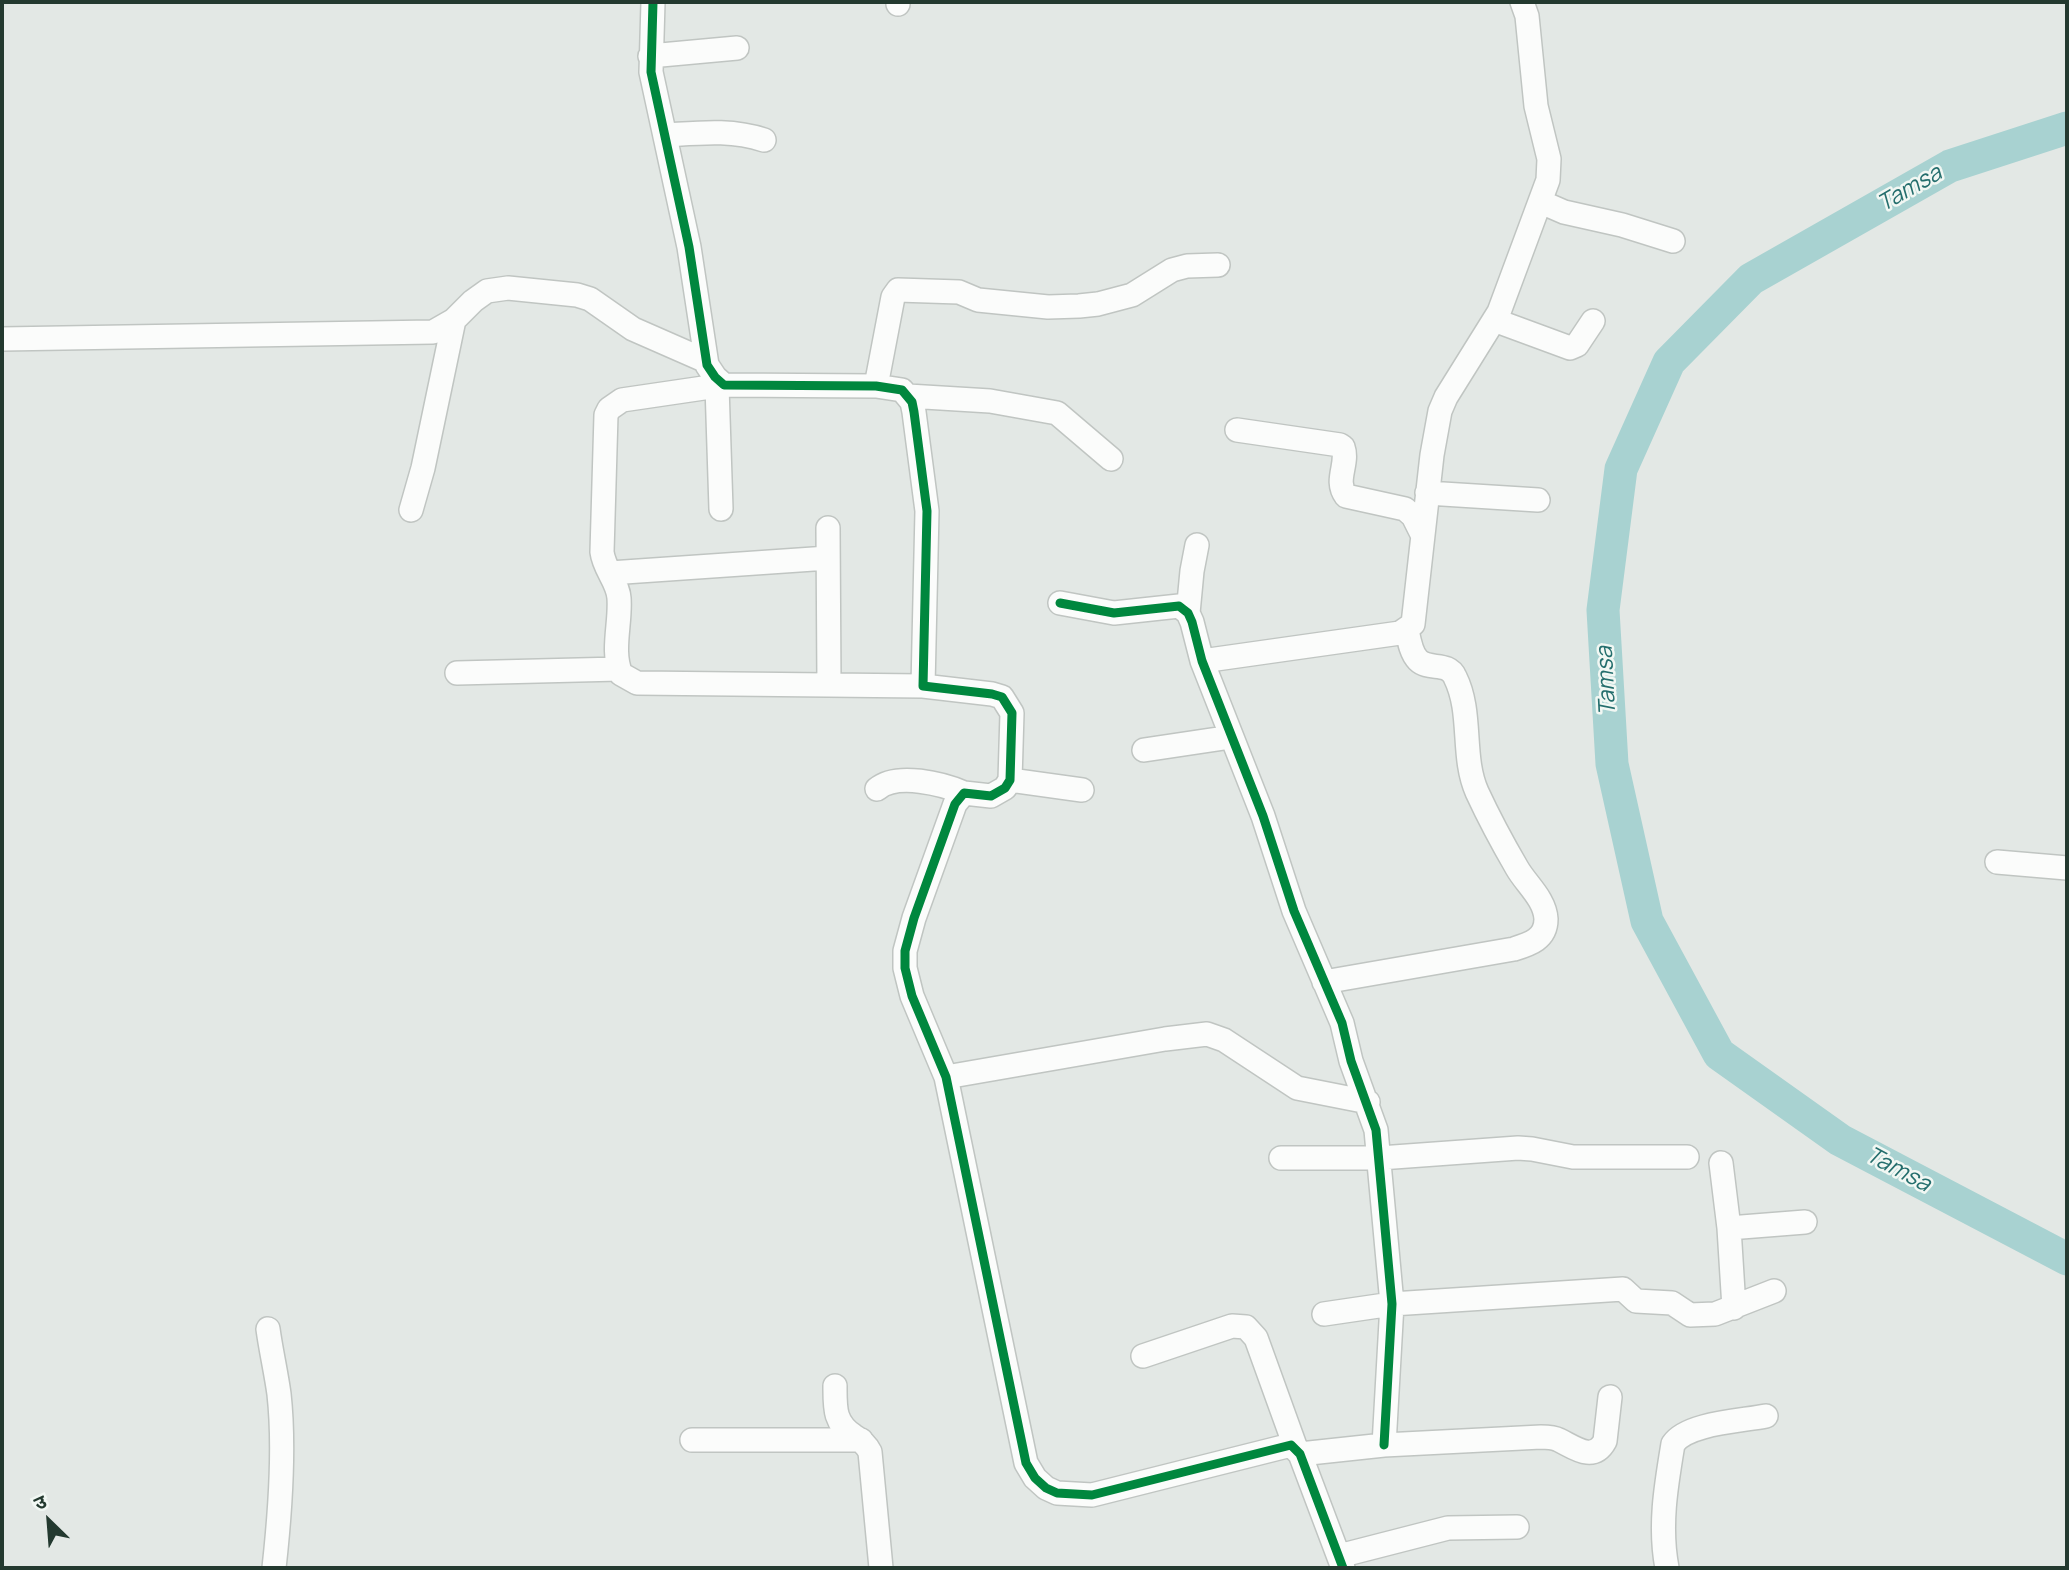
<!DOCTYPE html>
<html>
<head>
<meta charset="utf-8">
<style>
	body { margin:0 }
	#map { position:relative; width:2069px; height:1570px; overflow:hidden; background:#e3e8e5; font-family:Manrope,"Noto Sans Devanagari",sans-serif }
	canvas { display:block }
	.frame { position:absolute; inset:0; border:4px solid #23392f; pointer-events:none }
	.north { position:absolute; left:14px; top:1486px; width:70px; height:70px; -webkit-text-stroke:5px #f1f7f3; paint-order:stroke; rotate:335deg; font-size:19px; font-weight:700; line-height:28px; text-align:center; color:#23392f }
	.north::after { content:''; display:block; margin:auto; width:24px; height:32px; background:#23392f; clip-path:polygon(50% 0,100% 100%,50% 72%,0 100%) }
</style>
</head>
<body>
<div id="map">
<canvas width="2069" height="1570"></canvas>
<div class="frame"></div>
<div class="north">उ</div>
</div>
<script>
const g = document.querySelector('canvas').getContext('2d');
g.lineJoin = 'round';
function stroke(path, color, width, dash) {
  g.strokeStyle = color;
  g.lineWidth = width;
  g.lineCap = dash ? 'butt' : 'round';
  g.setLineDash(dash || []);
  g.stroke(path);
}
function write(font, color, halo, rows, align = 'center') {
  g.font = font + ' Manrope,sans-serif';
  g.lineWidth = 5;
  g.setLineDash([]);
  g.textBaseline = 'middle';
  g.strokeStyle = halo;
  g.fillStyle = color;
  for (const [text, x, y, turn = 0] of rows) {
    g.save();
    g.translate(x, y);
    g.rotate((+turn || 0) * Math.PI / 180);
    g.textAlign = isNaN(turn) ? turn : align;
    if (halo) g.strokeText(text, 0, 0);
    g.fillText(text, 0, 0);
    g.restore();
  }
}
stroke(new Path2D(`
	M2067,128L1950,166L1751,279L1669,362L1621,469L1603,610L1612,764L1647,921L1719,1054L1840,1140L2067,1259`), '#a8d2d1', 33);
const minor = new Path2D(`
	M653,2L651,72L689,247L707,365L715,377L724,385L876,386L902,390L912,402L914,412L927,511L923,686L992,694L1002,697L1012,713L1010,780L1005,788L991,796L964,793L955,804L914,918L905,951V968L912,996L946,1077L1026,1463L1035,1478L1046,1488L1057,1493L1092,1495L1291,1445L1300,1454L1343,1568
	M898,2V4
	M650,56L737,48
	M665,135C699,133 731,129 764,140
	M1541,202L1564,212L1622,225L1673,241
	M1494,320L1570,348L1577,345L1593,321
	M2,339L433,332L454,320L473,301L487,291L508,288L577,295L590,299L633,329L706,361
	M724,385L622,400L609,409L606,415L602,552C604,569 618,582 619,598C621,623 611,651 621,674L637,683L923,686
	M717,386L721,509
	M876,386L893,297L898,290L959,292L978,300L1048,307L1079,306L1098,304L1132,295L1172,270L1187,266L1218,265
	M908,396L990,401L1057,413L1111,459
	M1237,430L1340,445L1343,447C1349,464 1334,480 1346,496L1405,509L1413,516L1422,534
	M1427,493L1538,500
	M411,510L423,468L454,320
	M828,528L829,685
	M610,573L828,558
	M1060,603L1114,613L1179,606L1188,613L1192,622L1202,661L1263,816L1294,911L1342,1023L1351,1061L1376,1130L1392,1304L1384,1445
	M1188,613L1192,571L1197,545
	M1202,661L1400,633L1413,624L1432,455L1440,411L1446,397L1499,312L1548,180L1549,159L1536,106L1527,16L1522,2
	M457,673L619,669
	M1144,750L1231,737
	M1010,780L1082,790
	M877,789C897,772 943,784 964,793
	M1997,862L2067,868
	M1324,982L1514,949C1530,944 1546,939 1546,919C1545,899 1526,884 1517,868C1503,844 1489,818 1477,792C1461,756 1473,713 1455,677C1448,661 1429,671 1418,660C1411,653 1409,640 1407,630
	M946,1077L1165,1039L1207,1034L1224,1040L1297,1088L1368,1102
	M1281,1158H1380L1518,1148L1532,1149L1573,1157H1687
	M1721,1163L1729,1228L1734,1308
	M1729,1228L1805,1222
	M1324,1314L1392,1304L1623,1289L1636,1301L1672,1303L1690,1315L1715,1314L1774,1291
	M268,1329C271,1351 276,1372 279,1394C285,1448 280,1514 274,1568
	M1143,1356L1232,1326L1246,1327L1256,1338L1295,1446
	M835,1386C835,1408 834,1423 854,1436C861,1440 866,1444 870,1452L881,1568
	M692,1440H861
	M1300,1454L1384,1445L1541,1437C1547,1437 1553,1437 1559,1440C1574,1447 1593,1463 1605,1441L1610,1397
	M1339,1556L1448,1528L1517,1527
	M1667,1568C1659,1526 1666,1486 1673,1444C1687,1423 1742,1421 1766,1416`);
stroke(minor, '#c0c5c2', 26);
stroke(minor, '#fbfcfb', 23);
stroke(new Path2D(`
	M653,2L651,72L689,247L707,365L715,377L724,385L876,386L902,390L912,402L914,412L927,511L923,686L992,694L1002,697L1012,713L1010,780L1005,788L991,796L964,793L955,804L914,918L905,951V968L912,996L946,1077L1026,1463L1035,1478L1046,1488L1057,1493L1092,1495L1291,1445L1300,1454L1343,1568
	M1060,603L1114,613L1179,606L1188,613L1192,622L1202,661L1263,816L1294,911L1342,1023L1351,1061L1376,1130L1392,1304L1384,1445`), '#00873e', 9);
write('italic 23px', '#246e6d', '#f1f7f3', [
	["Tamsa",1910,189,-30],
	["Tamsa",1607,681,-93],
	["Tamsa",1898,1170,28]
]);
</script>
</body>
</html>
